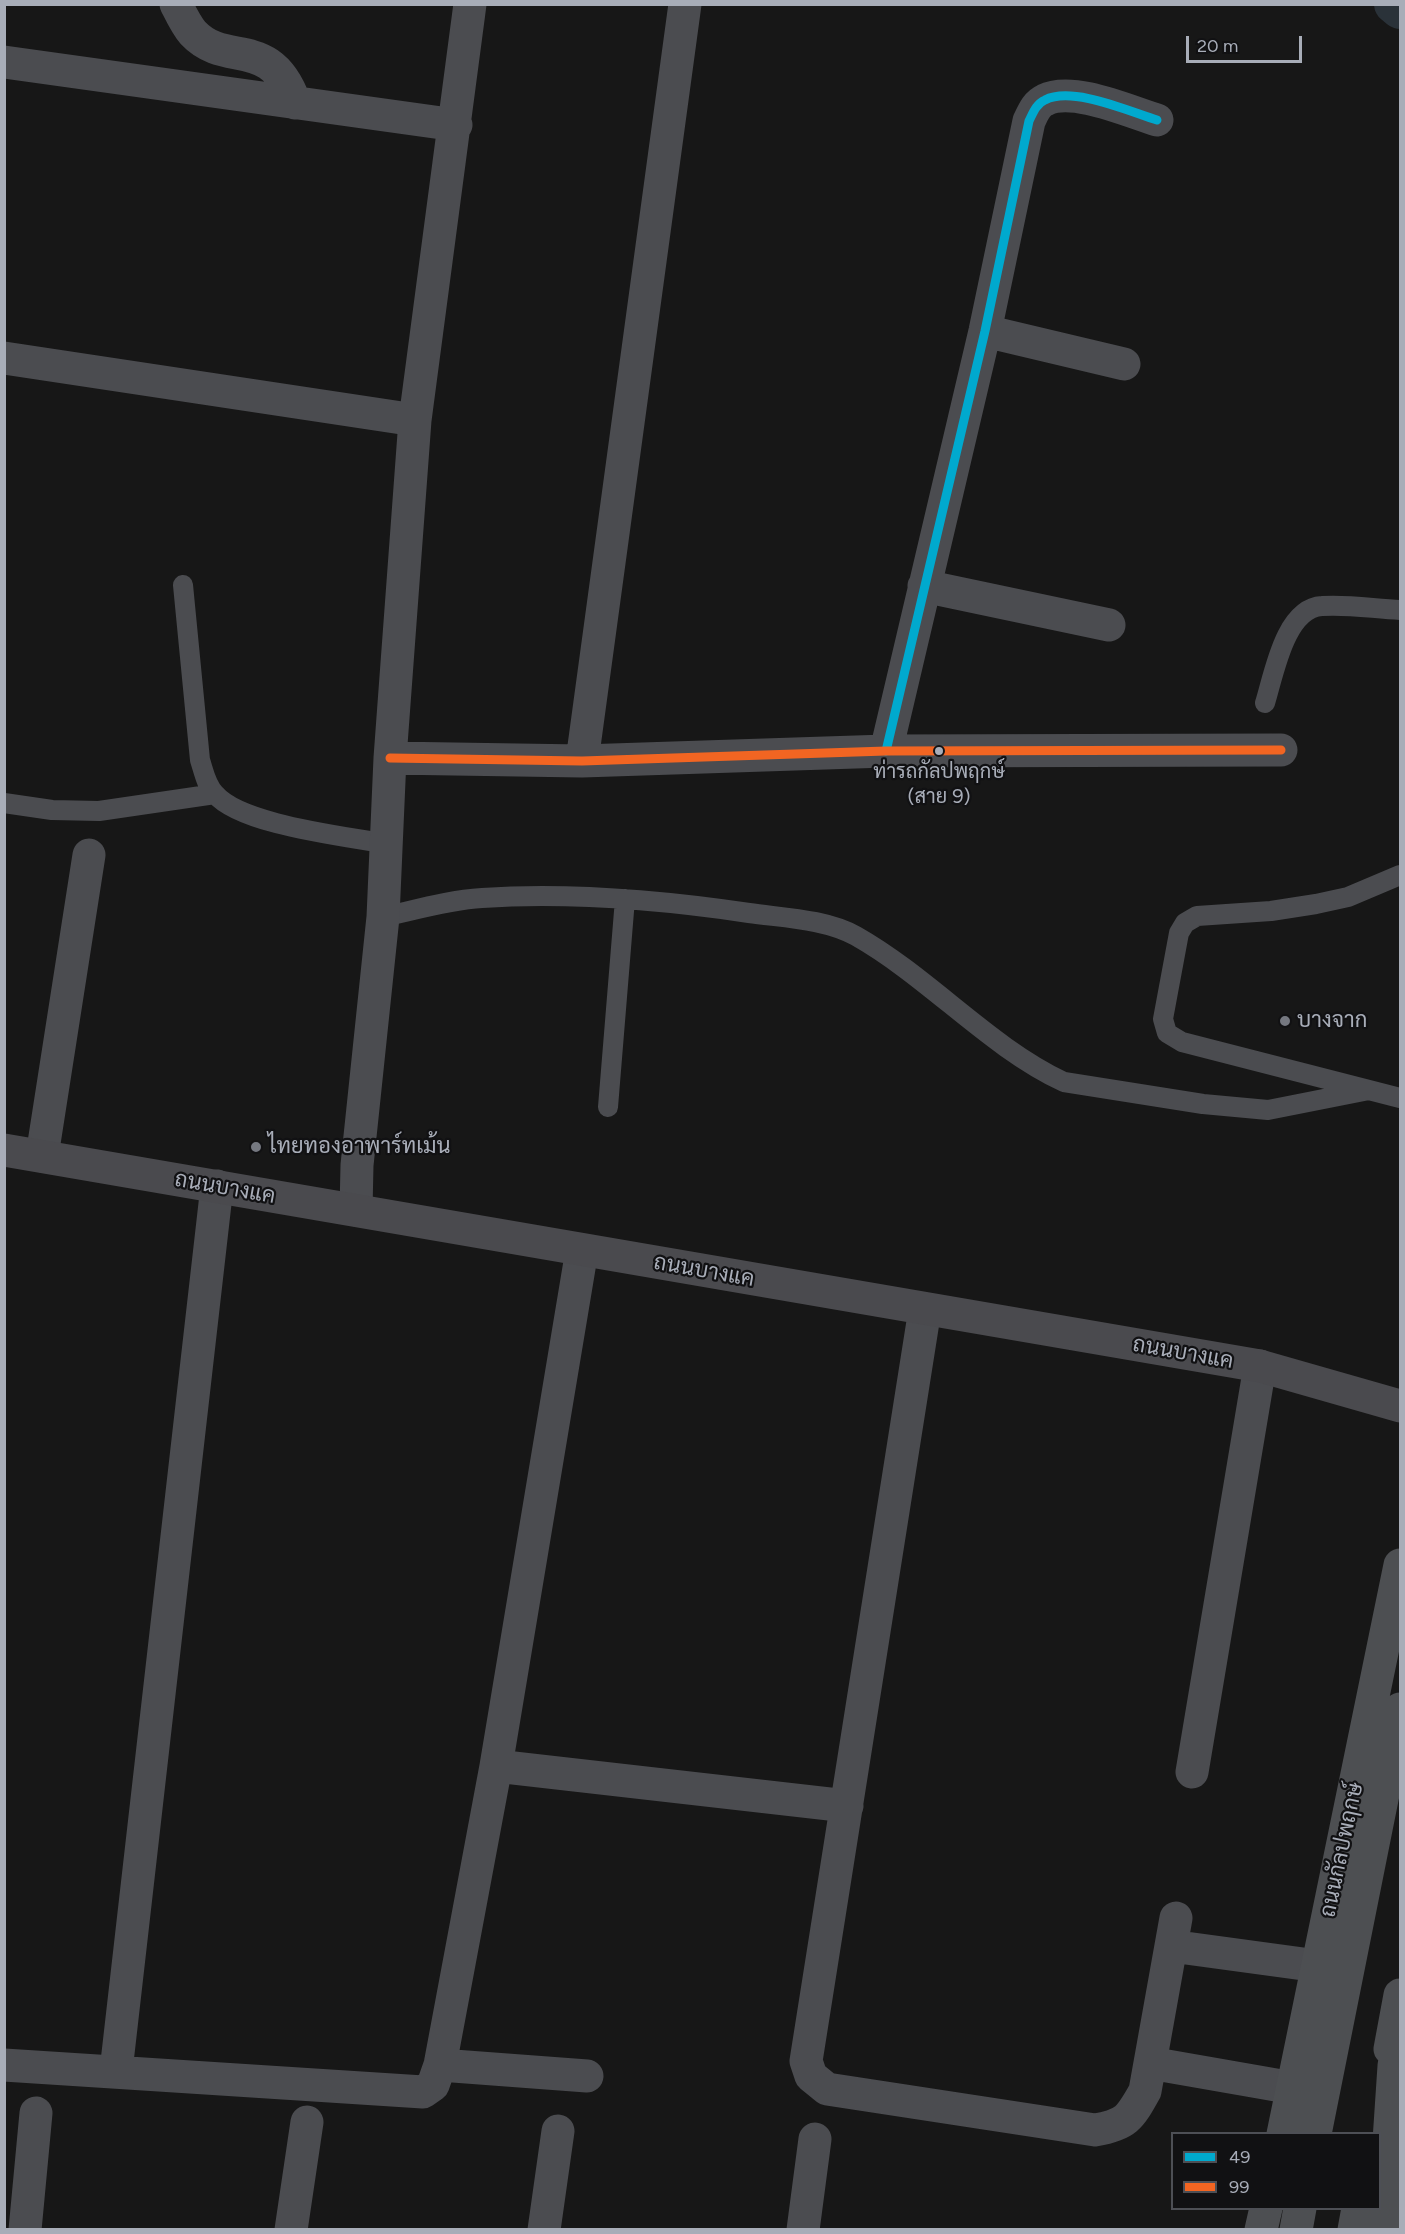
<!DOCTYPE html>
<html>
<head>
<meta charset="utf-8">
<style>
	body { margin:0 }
	#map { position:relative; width:1405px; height:2234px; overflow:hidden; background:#171717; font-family:Figtree,sans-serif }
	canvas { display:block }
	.frame { position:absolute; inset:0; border:6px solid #a8adb8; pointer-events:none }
	.legend { position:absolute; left:1171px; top:2132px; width:210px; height:78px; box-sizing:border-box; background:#111113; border:2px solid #4d4f55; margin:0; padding:8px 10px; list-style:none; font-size:18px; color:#a8adb8 }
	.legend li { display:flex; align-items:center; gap:12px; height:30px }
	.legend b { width:30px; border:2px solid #4d4f55 }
	.scale { position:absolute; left:1186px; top:36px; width:116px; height:27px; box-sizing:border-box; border:3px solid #a8adb8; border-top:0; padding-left:8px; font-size:18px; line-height:21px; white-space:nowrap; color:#a8adb8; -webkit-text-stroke:4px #111113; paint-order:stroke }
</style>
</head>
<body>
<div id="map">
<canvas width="1405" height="2234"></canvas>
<div class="frame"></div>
<ul class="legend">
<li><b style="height:8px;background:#00a9ce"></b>49</li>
<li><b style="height:8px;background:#f26522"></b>99</li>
</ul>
<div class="scale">20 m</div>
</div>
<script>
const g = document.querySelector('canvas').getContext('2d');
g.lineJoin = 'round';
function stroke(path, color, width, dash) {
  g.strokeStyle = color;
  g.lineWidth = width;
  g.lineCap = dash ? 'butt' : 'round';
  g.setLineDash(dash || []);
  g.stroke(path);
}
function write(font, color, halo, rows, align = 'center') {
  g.font = font + ' Figtree,Sarabun,sans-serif';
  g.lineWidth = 4.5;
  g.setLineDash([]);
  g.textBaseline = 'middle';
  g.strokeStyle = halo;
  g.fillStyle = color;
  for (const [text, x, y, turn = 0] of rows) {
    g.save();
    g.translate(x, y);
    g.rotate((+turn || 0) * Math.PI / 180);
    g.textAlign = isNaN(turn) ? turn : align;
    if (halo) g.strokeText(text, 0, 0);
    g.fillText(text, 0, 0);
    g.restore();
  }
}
stroke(new Path2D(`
	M1394,4L1400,9`), '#2a3239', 40);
stroke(new Path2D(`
	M183,585L200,760C204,772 206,785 215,794C241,825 345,836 386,844
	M1265,703C1274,674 1285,608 1322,606C1348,604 1375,609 1400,610
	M4,803L52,810L99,811L215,794
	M1400,875L1348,897L1316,904L1271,911L1197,916L1185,923L1179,933L1163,1019L1167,1033L1182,1042L1400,1098
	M383,917C415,910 449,900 482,898C571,892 661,900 749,913C784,918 825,919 856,936C930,978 989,1047 1064,1082L1203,1104L1268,1110L1369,1090
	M608,1107L625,899`), '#4b4c50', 20);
stroke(new Path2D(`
	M176,4C181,14 186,25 193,33C227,69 270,33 295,103
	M4,62L456,125
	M985,331L1124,364
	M4,358L415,420
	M924,586L1109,625
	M886,751L985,331L1029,121C1033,113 1036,104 1045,100C1072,86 1128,111 1157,120
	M390,758L582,761L886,751L1281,750
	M582,761L685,4
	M42,1156L89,855
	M356,1210L357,1165L383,917L390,758L415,420L470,4
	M925,1309L806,2061L811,2076L827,2089L1095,2130C1126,2125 1130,2118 1145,2091L1176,1918
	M496,1766L847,1806
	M1192,1772L1260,1366
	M1171,1946L1318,1966
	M1150,2063L1293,2088
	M4,2065L423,2092L433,2085L440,2065L496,1766L582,1250
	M440,2065L587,2076
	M116,2071L217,1186
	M25,2230L36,2113
	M291,2230L307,2122
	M544,2230L558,2131
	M803,2230L815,2139`), '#4b4c50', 33);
stroke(new Path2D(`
	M4,1150L1260,1366L1400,1406`), '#4a4a4e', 33);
stroke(new Path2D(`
	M1390,2049L1400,1995
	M1283,2134L1400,1565
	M1315,2134L1400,1709
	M1261,2230L1266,2208
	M1296,2230L1300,2208
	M1354,2230L1358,2208
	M1383,2230L1394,2066L1400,2029`), '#4d4f52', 33);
stroke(new Path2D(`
	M886,751L985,331L1029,121C1033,113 1036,104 1045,100C1072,86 1128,111 1157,120`), '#00a9ce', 9);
stroke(new Path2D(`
	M390,758L582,761L886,751L1281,750`), '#f26522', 9);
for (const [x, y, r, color] of [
	[939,751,5,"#a8adb8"],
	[1285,1021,6,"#757880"],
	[256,1147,6,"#757880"]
]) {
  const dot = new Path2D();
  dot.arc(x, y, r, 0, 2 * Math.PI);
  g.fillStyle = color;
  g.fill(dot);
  stroke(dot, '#111113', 2);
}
write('20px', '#a8adb8', '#111113', [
	["ท่ารถกัลปพฤกษ์",939,772],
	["(สาย 9)",939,797]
]);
write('22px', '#a8adb8', '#111113', [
	["บางจาก",1297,1021],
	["ไทยทองอาพาร์ทเม้น",268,1147]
], 'left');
write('22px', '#a8adb8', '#111113', [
	["ถนนบางแค",225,1188,10],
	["ถนนบางแค",704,1271,10],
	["ถนนบางแค",1183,1353,10],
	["ถนนกัลปพฤกษ์",1342,1850,-78]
]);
</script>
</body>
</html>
